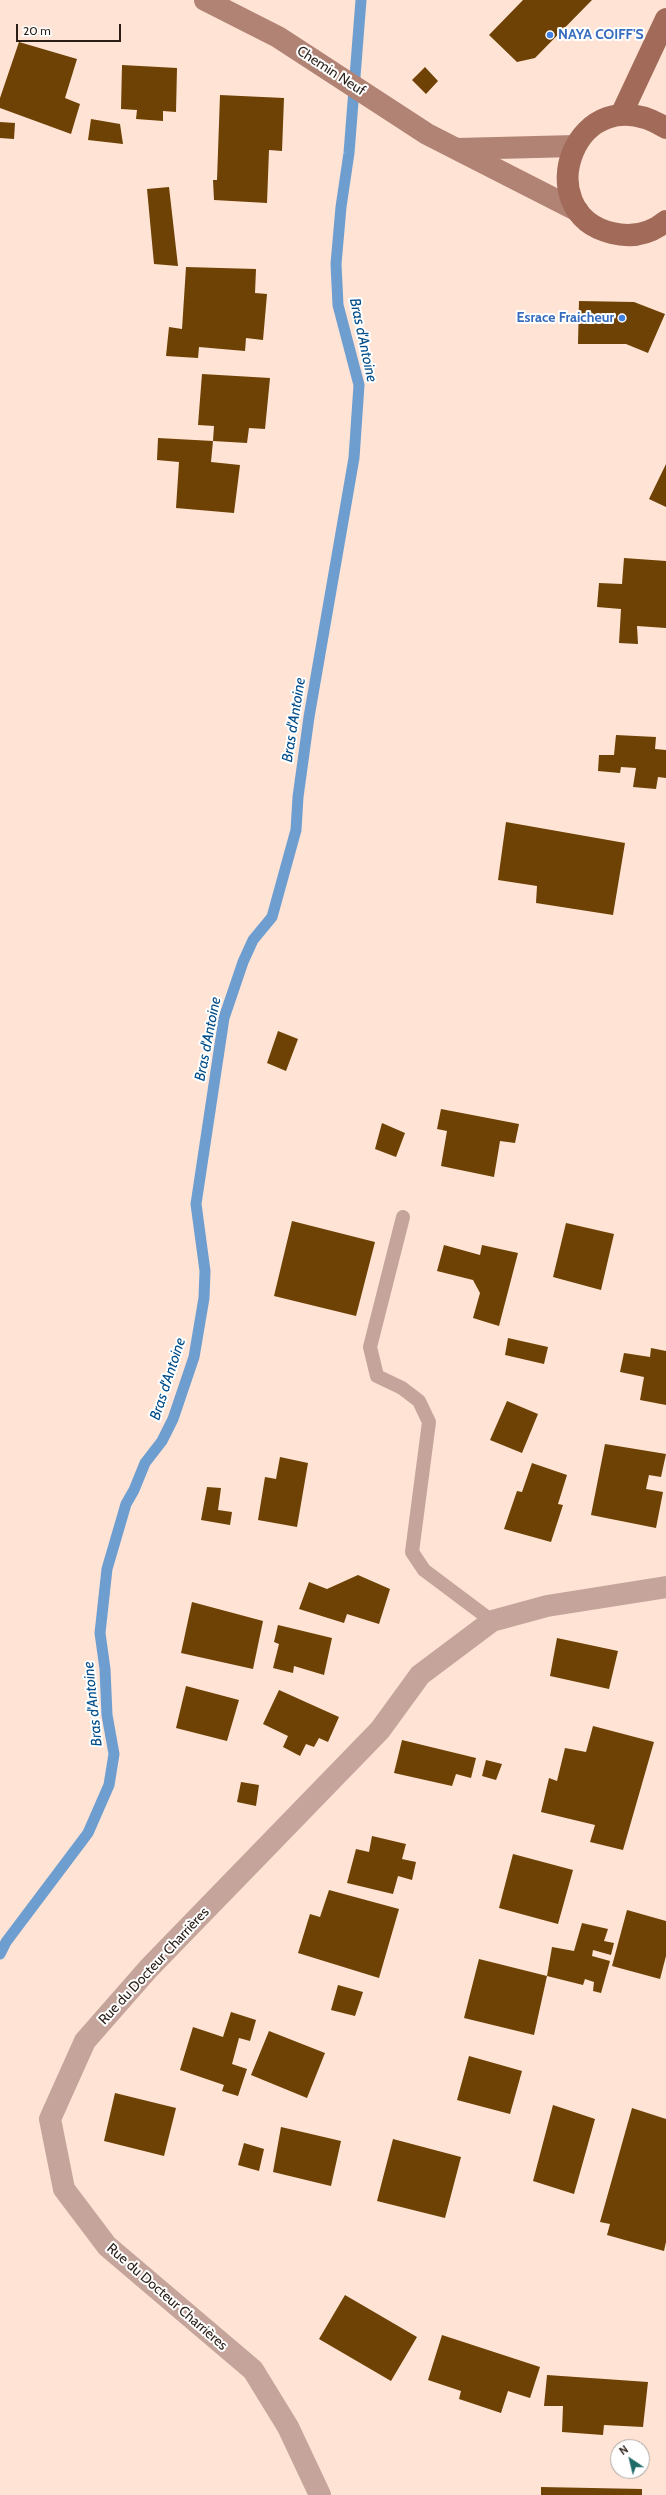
<!DOCTYPE html>
<html>
<head>
<meta charset="utf-8">
<style>
	body { margin:0 }
	#map { position:relative; width:666px; height:2495px; overflow:hidden; background:#ffe3d4; font-family:Cabin,sans-serif }
	canvas { display:block }
	.north { position:absolute; left:610px; top:2439px; width:40px; height:40px; box-sizing:border-box; background:#fff; border:1px solid #aaa5a2; border-radius:50%; rotate:325deg; font-size:11px; font-weight:700; line-height:16px; text-align:center; color:#2a1e17 }
	.north::after { content:''; display:block; margin:auto; width:14px; height:18px; background:#206b68; clip-path:polygon(50% 0,100% 100%,50% 72%,0 100%) }
	.scale { position:absolute; left:16px; top:24px; width:105px; height:18px; box-sizing:border-box; border:2px solid #2a1e17; border-top:0; padding-left:5px; font-size:12px; line-height:14px; white-space:nowrap; color:#2a1e17; -webkit-text-stroke:3px #fff; paint-order:stroke }
</style>
</head>
<body>
<div id="map">
<canvas width="666" height="2495"></canvas>
<div class="north">N</div>
<div class="scale">20 m</div>
</div>
<script>
const g = document.querySelector('canvas').getContext('2d');
g.lineJoin = 'round';
function stroke(path, color, width, dash) {
  g.strokeStyle = color;
  g.lineWidth = width;
  g.lineCap = dash ? 'butt' : 'round';
  g.setLineDash(dash || []);
  g.stroke(path);
}
function fill(path, color) {
  g.fillStyle = color;
  g.fill(path, 'evenodd');
}
function write(font, color, halo, rows, align = 'center') {
  g.font = font + ' Cabin,sans-serif';
  g.lineWidth = 4;
  g.setLineDash([]);
  g.textBaseline = 'middle';
  g.strokeStyle = halo;
  g.fillStyle = color;
  for (const [text, x, y, turn = 0] of rows) {
    g.save();
    g.translate(x, y);
    g.rotate((+turn || 0) * Math.PI / 180);
    g.textAlign = isNaN(turn) ? turn : align;
    if (halo) g.strokeText(text, 0, 0);
    g.fillText(text, 0, 0);
    g.restore();
  }
}
stroke(new Path2D(`
	M0,1954L6,1942L88,1833L109,1785L114,1754L107,1715L105,1669L100,1633L107,1569L126,1504L134,1490L145,1463L162,1441L173,1419L194,1357L204,1298L205,1271L196,1204L224,1018L243,962L253,940L272,917L296,830L298,797L309,717L354,458L359,385L338,305L336,264L341,207L349,153L361,0`), '#6e9ed0', 11);
fill(new Path2D(`
	M523,0H592L535,58L517,62L489,35Z
	M19,42L77,59L65,98L80,104L71,134L0,108V98Z
	M122,65L177,68L176,112L163,111V121L136,119L137,110L121,109Z
	M425,67L438,81L426,94L412,80Z
	M220,95L284,98L282,151L269,150L267,203L214,200L213,180H217Z
	M91,119L120,124L123,144L88,140Z
	M0,122L15,123L14,139L0,138Z
	M169,187L178,266L154,264L147,189Z
	M186,267L256,269L255,293L267,294L263,340L246,338L245,351L199,347L198,358L166,356L169,327L182,329Z
	M579,301L634,302L665,314L648,353L626,344H578Z
	M202,374L270,378L265,429L249,428L247,443L213,441L214,426L198,425Z
	M158,438L213,441L211,462L240,465L234,513L176,508L179,462L157,460Z
	M666,464V507L649,499Z
	M624,558L666,561V628L637,626L638,644L619,643L621,609L597,607L599,583L622,584Z
	M616,735L656,737L655,749L666,750V778L658,777L656,789L633,787L636,768L621,767L620,773L598,771L599,755H614Z
	M506,822L625,843L613,915L536,903L537,886L498,880Z
	M278,1031L298,1039L286,1071L267,1063Z
	M441,1109L519,1124L515,1143L500,1141L494,1177L441,1166L447,1131L437,1129Z
	M382,1123L405,1133L396,1157L375,1149Z
	M292,1221L375,1242L356,1316L274,1296Z
	M566,1223L614,1234L601,1290L553,1277Z
	M444,1245L480,1255L482,1245L518,1253L499,1326L473,1318L480,1293L473,1280L437,1271Z
	M508,1338L548,1347L544,1364L505,1355Z
	M651,1348L666,1351V1405L640,1400L644,1377L620,1372L624,1353L650,1357Z
	M507,1401L538,1414L522,1453L490,1440Z
	M605,1444L666,1454L661,1477L649,1475L646,1489L663,1492L656,1528L591,1515Z
	M280,1457L308,1463L297,1527L258,1520L265,1477L276,1479Z
	M532,1463L567,1475L558,1504L563,1505L551,1542L504,1529L517,1491L522,1492Z
	M207,1487L221,1488L218,1510L232,1512L230,1525L201,1520Z
	M358,1575L390,1589L379,1624L347,1614L344,1623L299,1609L309,1582L327,1589Z
	M192,1602L263,1621L253,1669L181,1653Z
	M278,1625L332,1638L324,1675L294,1666L293,1673L273,1668L279,1644L274,1642Z
	M557,1638L618,1651L609,1689L550,1676Z
	M186,1686L239,1700L227,1741L176,1728Z
	M279,1690L339,1717L328,1742L319,1738L314,1747L306,1744L300,1756L283,1747L288,1736L263,1724Z
	M593,1726L654,1742L623,1850L590,1842L595,1825L541,1812L549,1778L557,1781L565,1748L586,1752Z
	M402,1740L476,1758L471,1778L456,1774L452,1786L394,1773Z
	M486,1760L502,1764L496,1780L482,1776Z
	M241,1782L259,1785L256,1806L237,1802Z
	M372,1836L406,1844L402,1859L416,1862L412,1880L398,1876L393,1894L347,1883L356,1849L369,1852Z
	M513,1854L573,1870L558,1924L499,1908Z
	M329,1890L399,1909L379,1978L298,1953L310,1914L320,1917Z
	M627,1910L666,1921V1956L660,1979L612,1966Z
	M582,1923L608,1929L604,1941L614,1943L611,1955L593,1950L592,1956L610,1961L601,1993L593,1991L594,1982L585,1979L583,1985L547,1976L552,1947L574,1951Z
	M479,1959L547,1976L534,2035L464,2018Z
	M338,1985L363,1992L355,2016L331,2010Z
	M231,2012L256,2020L250,2041L239,2038L232,2064L247,2069L238,2096L222,2091L224,2085L180,2070L193,2027L223,2037Z
	M269,2031L325,2053L307,2098L251,2075Z
	M469,2056L522,2071L510,2114L457,2100Z
	M115,2093L176,2108L164,2156L104,2141Z
	M553,2105L595,2119L574,2194L533,2181Z
	M632,2108L666,2119V2242L664,2251L607,2235L610,2224L600,2222Z
	M281,2127L341,2141L331,2186L273,2172Z
	M393,2139L461,2157L445,2218L377,2201Z
	M244,2143L264,2149L259,2171L238,2165Z
	M345,2295L417,2337L391,2381L319,2339Z
	M442,2335L540,2367L530,2398L508,2391L501,2413L459,2399L461,2391L428,2380Z
	M547,2375L648,2382L643,2427L604,2425L603,2435L562,2432L563,2406H544Z
	M541,2487L642,2489V2495H541Z`), '#6d4204');
stroke(new Path2D(`
	M403,1217L370,1347L377,1376L402,1388L419,1401L429,1422L412,1552L424,1570L492,1621`), '#c5a59b', 14);
stroke(new Path2D(`
	M320,2495L288,2427L253,2370L107,2246L64,2189L50,2119L85,2041L149,1968L380,1730L420,1675L492,1621L547,1606L666,1587`), '#c5a59b', 22);
stroke(new Path2D(`
	M205,0L278,37L427,134L578,211
	M457,149L575,146`), '#b18374', 22);
stroke(new Path2D(`
	M621,115L666,19
	M666,128C575,72 527,213 612,233C632,238 650,234 666,221`), '#a26b59', 22);
for (const [x, y, r, color] of [
	[550,35,4,"#3f7fe0"],
	[622,318,4,"#3f7fe0"]
]) {
  const dot = new Path2D();
  dot.arc(x, y, r, 0, 2 * Math.PI);
  g.fillStyle = color;
  g.fill(dot);
  stroke(dot, '#fff', 1.5);
}
write('bold 14px', '#366cbe', '#fff', [
	["NAYA COIFF'S",558,35],
	["Esrace Fraicheur",614,318,"right"]
], 'left');
write('14px', '#2a1e17', '#fff', [
	["Chemin Neuf",331,71,33],
	["Rue du Docteur Charrières",154,1966,-47],
	["Rue du Docteur Charrières",167,2297,41]
]);
write('italic 15px', '#004d8a', '#fff', [
	["Bras d'Antoine",363,340,78],
	["Bras d'Antoine",294,720,-81],
	["Bras d'Antoine",208,1039,-79],
	["Bras d'Antoine",168,1379,-72],
	["Bras d'Antoine",93,1704,-96]
]);
</script>
</body>
</html>
